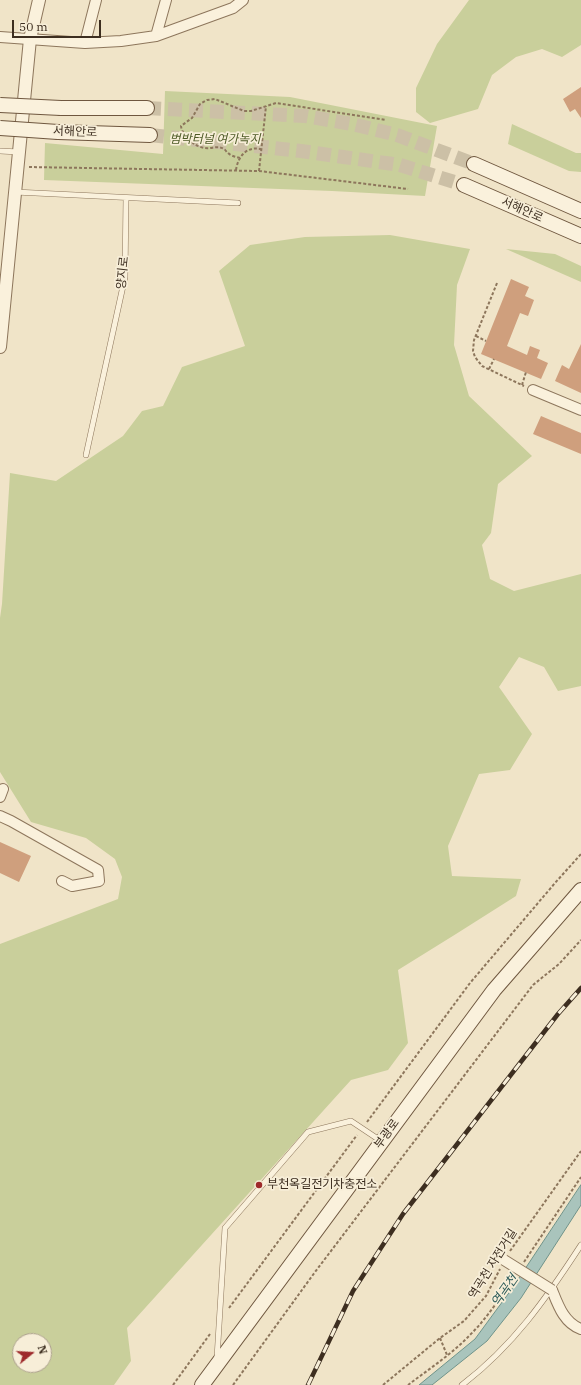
<!DOCTYPE html>
<html>
<head>
<meta charset="utf-8">
<style>
	body { margin:0 }
	#map { position:relative; width:581px; height:1385px; overflow:hidden; background:#f0e4c8; font-family:"IBM Plex Serif",serif }
	canvas { display:block }
	.north { position:absolute; left:12px; top:1333px; width:40px; height:40px; box-sizing:border-box; background:#f7eed8; border:1px solid #ada18e; border-radius:50%; rotate:72deg; font-size:11px; font-weight:700; line-height:16px; text-align:center; color:#3d2e20 }
	.north::after { content:''; display:block; margin:auto; width:14px; height:18px; background:#9e2a2b; clip-path:polygon(50% 0,100% 100%,50% 72%,0 100%) }
	.scale { position:absolute; left:12px; top:20px; width:89px; height:18px; box-sizing:border-box; border:2px solid #3d2e20; border-top:0; padding-left:5px; font-size:12px; line-height:14px; white-space:nowrap; color:#3d2e20; -webkit-text-stroke:3px #f7eed8; paint-order:stroke }
</style>
</head>
<body>
<div id="map">
<canvas width="581" height="1385"></canvas>
<div class="north">N</div>
<div class="scale">50 m</div>
</div>
<script>
const g = document.querySelector('canvas').getContext('2d');
g.lineJoin = 'round';
function fill(path, color) {
  g.fillStyle = color;
  g.fill(path, 'evenodd');
}
function stroke(path, color, width, dash) {
  g.strokeStyle = color;
  g.lineWidth = width;
  g.lineCap = dash ? 'butt' : 'round';
  g.setLineDash(dash || []);
  g.stroke(path);
}
function write(font, color, halo, rows, align = 'center') {
  g.font = font + ' "IBM Plex Serif","Noto Sans KR",serif';
  g.lineWidth = 3.5;
  g.setLineDash([]);
  g.textBaseline = 'middle';
  g.strokeStyle = halo;
  g.fillStyle = color;
  for (const [text, x, y, turn = 0] of rows) {
    g.save();
    g.translate(x, y);
    g.rotate((+turn || 0) * Math.PI / 180);
    g.textAlign = isNaN(turn) ? turn : align;
    if (halo) g.strokeText(text, 0, 0);
    g.fillText(text, 0, 0);
    g.restore();
  }
}
fill(new Path2D(`
	M469,0H581V45L562,57L542,49L516,57L492,75L478,109L430,123L416,112V88L437,44Z
	M165,91L290,97L437,126L425,196L332,191L44,180L45,143L163,154Z
	M512,124L576,153H581V172L569,171L508,144Z
	M390,235L470,249L457,285L454,345L469,396L532,456L498,484L491,533L482,545L490,579L514,591L581,574V686L558,691L544,667L519,657L499,687L532,734L510,770L479,774L448,846L452,876L521,879L516,896L456,934L398,970L408,1043L388,1070L351,1080L127,1328L131,1361L114,1385H0V944L118,899L122,877L115,859L86,838L31,822L0,772V618L2,604L10,473L56,481L123,436L142,411L163,406L182,367L245,346L219,271L250,245L305,237ZM20,1341H44V1365H20Z
	M506,249L555,254L581,266V282Z`), '#c9cf9b');
const water = new Path2D(`
	M581,1185V1205L521,1298L487,1341L432,1385H419L475,1339L511,1290Z`);
fill(water, '#a9c4bc');
stroke(water, '#6f938a', 1);
fill(new Path2D(`
	M581,87V118L575,109L570,112L563,99Z
	M511,279L529,287L525,296L534,300L528,316L520,313L507,346L527,355L530,346L540,350L537,358L548,363L541,379L481,354Z
	M581,344V393L555,381L562,365L569,369Z
	M541,416L581,433V454L533,434Z
	M0,842L31,856L19,882L0,873Z`), '#cf9f7d');
stroke(new Path2D(`
	M147,108L305,116L352,124L397,135L474,164
	M150,135L301,151L400,165L464,185`), '#ccc0a6', 14, [14, 7]);
const service = new Path2D(`
	M0,151L19,152
	M15,192L238,203
	M86,455L125,277L126,198
	M217,1358L225,1228L308,1132L351,1121L381,1141
	M462,1385C513,1346 546,1299 581,1245`);
const minor = new Path2D(`
	M156,36L166,0
	M0,37L85,43L121,41L156,36L233,8L243,0
	M85,43L96,0
	M533,390L581,410
	M0,797L3,789
	M0,816L11,821L98,870L99,881L72,886L62,881
	M552,1290C558,1305 564,1323 581,1329`);
const tertiary = new Path2D(`
	M0,347L30,39L39,0`);
const secondary = new Path2D(`
	M61,108H147
	M58,132L150,135
	M474,164L581,211
	M464,185L581,236
	M202,1385L494,990L581,890`);
stroke(service, '#8d765c', 6);
stroke(minor, '#8d765c', 12);
stroke(tertiary, '#8d765c', 14);
stroke(secondary, '#6f573f', 16);
stroke(new Path2D(`
	M240,158C236,157 231,156 228,153C227,153 225,149 224,149C218,145 212,149 205,148C195,147 182,136 181,126L192,118L200,104L207,100L215,99L244,111H251L276,103L386,120
	M29,167L259,171L408,189
	M236,170C238,156 247,146 261,149
	M259,171L266,106
	M497,283L474,340L473,351L475,357L482,366L524,386
	M476,336L486,341
	M489,369L494,359
	M522,385L526,372
	M367,1122L470,983L555,883L581,854
	M510,1251L581,1151
	M524,1262L581,1177
	M229,1308L357,1135
	M440,1338L447,1355
	M173,1385L210,1334
	M233,1385L315,1272L533,985L559,964L581,940
	M383,1385L440,1338L464,1321L486,1296L500,1269
	M408,1385C429,1369 452,1354 470,1335C487,1318 500,1298 513,1279`), '#8d765c', 2, [3, 2]);
stroke(service, '#faf1dc', 5);
stroke(minor, '#faf1dc', 10);
stroke(tertiary, '#faf1dc', 12);
stroke(secondary, '#faf1dc', 14);
const rail = new Path2D(`
	M308,1385L353,1291L403,1214L558,1014L581,988`);
stroke(rail, '#3d2e20', 4.5);
stroke(rail, '#f7eed8', 3, [9]);
const minorBridge = new Path2D(`
	M504,1260L552,1290`);
const secondaryBridge = new Path2D(`
	M0,105L61,108
	M0,128L58,132`);
stroke(minorBridge, '#8d765c', 12, []);
stroke(secondaryBridge, '#6f573f', 16, []);
stroke(minorBridge, '#faf1dc', 10);
stroke(secondaryBridge, '#faf1dc', 14);
for (const [x, y, r, color] of [
	[259,1185,4,"#9e2a2b"]
]) {
  const dot = new Path2D();
  dot.arc(x, y, r, 0, 2 * Math.PI);
  g.fillStyle = color;
  g.fill(dot);
  stroke(dot, '#f7eed8', 1.5);
}
write('12px', '#3d2e20', '#f7eed8', [
	["서해안로",75,132,2],
	["서해안로",522,210,24],
	["양지로",123,273,-84],
	["부광로",387,1134,-54],
	["역곡천 자전거길",493,1264,-58]
]);
write('italic 12px', '#4d5a26', '#f7eed8', [
	["범박터널 여가녹지",215,140]
]);
write('12px', '#3d2e20', '#f7eed8', [
	["부천옥길전기차충전소",267,1185]
], 'left');
write('italic 13px', '#2f5d5a', '#f7eed8', [
	["역곡천",505,1291,-55]
]);
</script>
</body>
</html>
